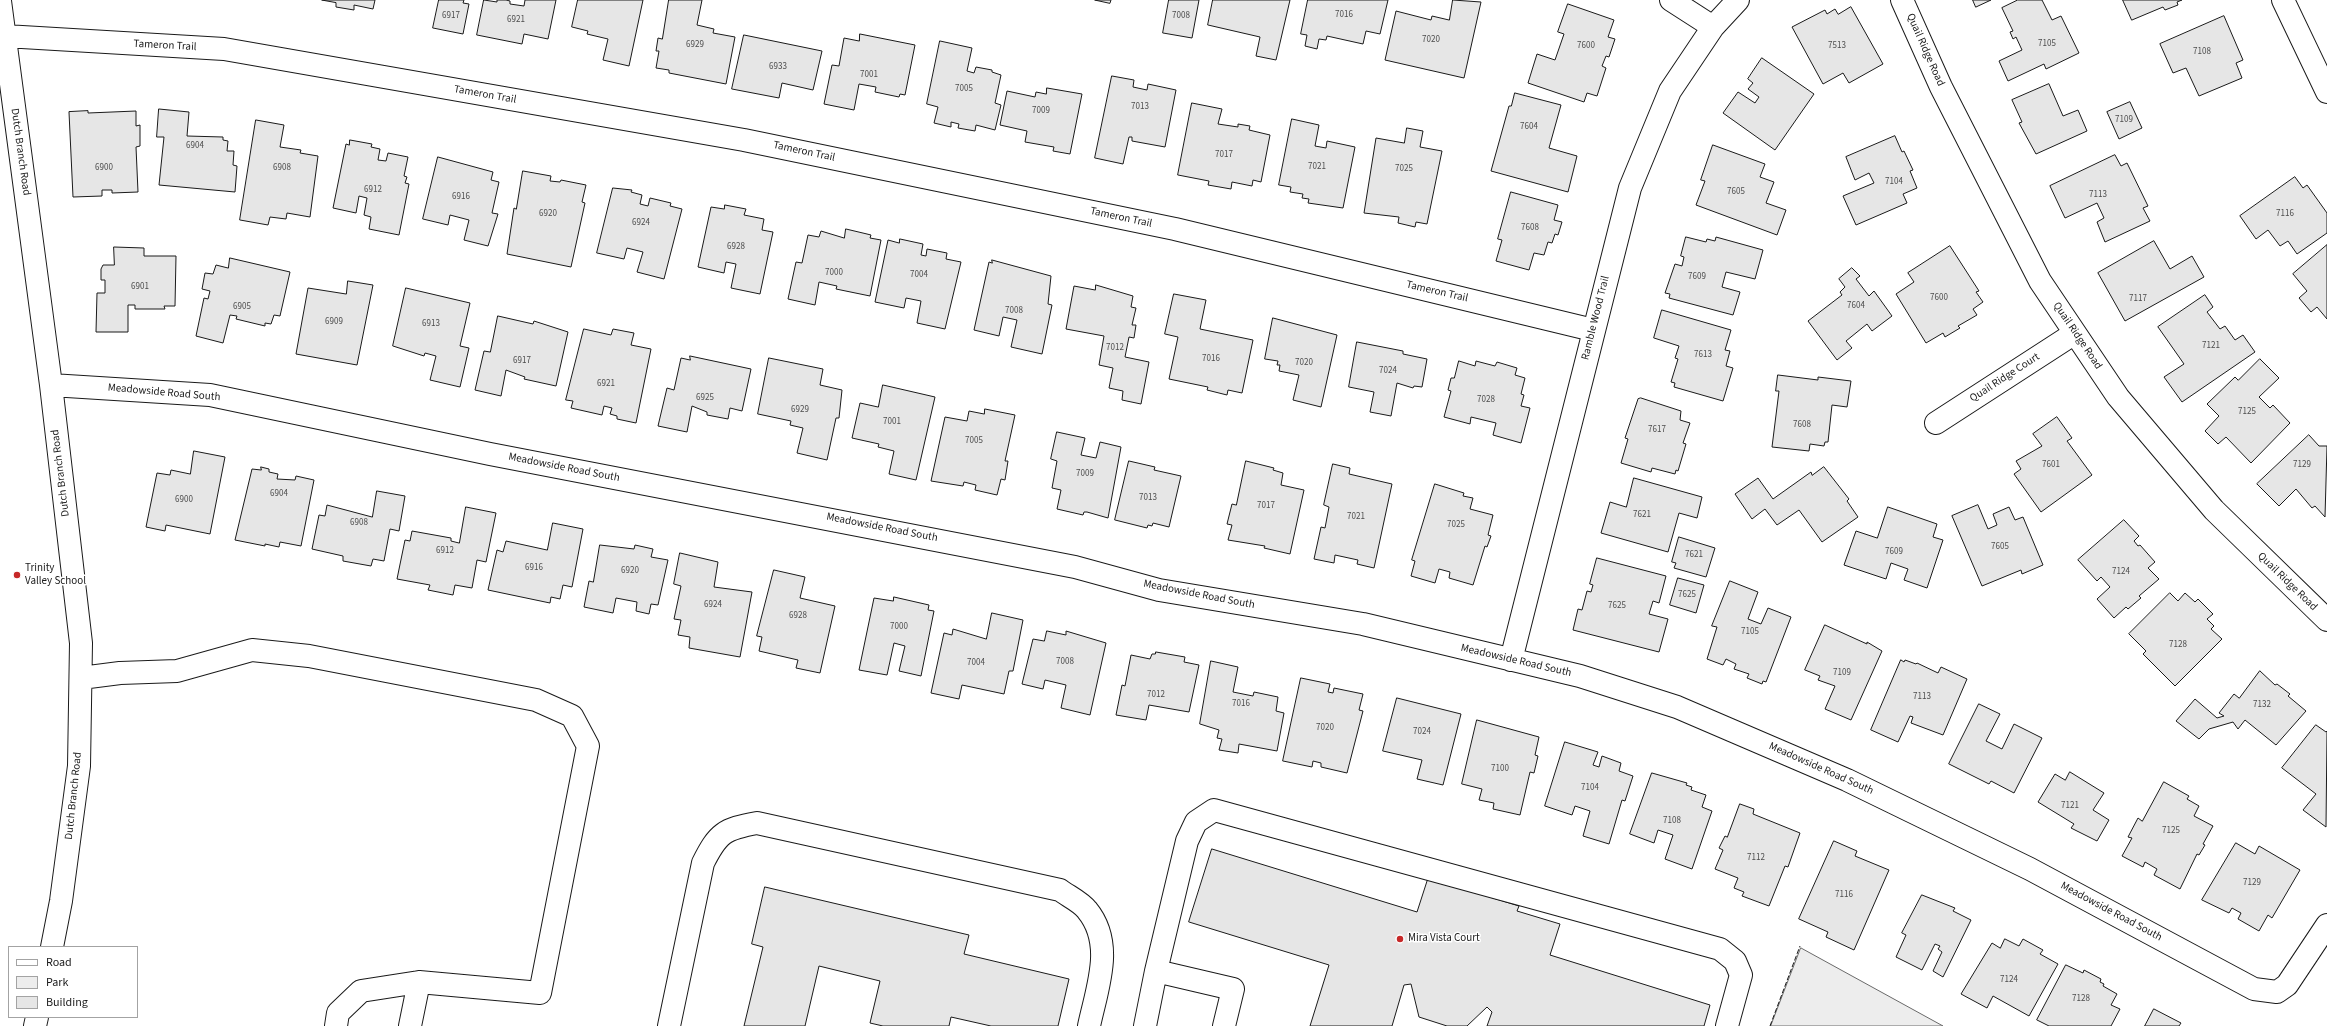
<!DOCTYPE html>
<html>
<head>
<meta charset="utf-8">
<style>
	body { margin:0 }
	#map { position:relative; width:2327px; height:1026px; overflow:hidden; background:#fff; font-family:"Source Sans 3",sans-serif }
	canvas { display:block }
	.legend { position:absolute; left:8px; top:946px; width:130px; height:72px; box-sizing:border-box; background:#fff; border:1px solid #a3a3a3; margin:0; padding:5px 7px; list-style:none; font-size:12px; color:#1a1a1a }
	.legend li { display:flex; align-items:center; gap:8px; height:20px }
	.legend b { width:20px; border:1px solid #a3a3a3 }
</style>
</head>
<body>
<div id="map">
<canvas width="2327" height="1026"></canvas>
<ul class="legend">
<li><b style="height:5px;background:#fff"></b>Road</li>
<li><b style="height:11px;background:#ededed"></b>Park</li>
<li><b style="height:11px;background:#e6e6e6"></b>Building</li>
</ul>
</div>
<script>
const g = document.querySelector('canvas').getContext('2d');
g.lineJoin = 'round';
function fill(path, color) {
  g.fillStyle = color;
  g.fill(path, 'evenodd');
}
function stroke(path, color, width, dash) {
  g.strokeStyle = color;
  g.lineWidth = width;
  g.lineCap = dash ? 'butt' : 'round';
  g.setLineDash(dash || []);
  g.stroke(path);
}
function write(font, color, halo, rows, align = 'center') {
  g.font = font + ' "Source Sans 3",sans-serif';
  g.lineWidth = 3;
  g.setLineDash([]);
  g.textBaseline = 'middle';
  g.strokeStyle = halo;
  g.fillStyle = color;
  for (const [text, x, y, turn = 0] of rows) {
    g.save();
    g.translate(x, y);
    g.rotate((+turn || 0) * Math.PI / 180);
    g.textAlign = isNaN(turn) ? turn : align;
    if (halo) g.strokeText(text, 0, 0);
    g.fillText(text, 0, 0);
    g.restore();
  }
}
const green = new Path2D(`
	M1801,948L1943,1026H1771Z`);
fill(green, '#ededed');
stroke(green, '#6a6a6a', 1);
const building = new Path2D(`
	M322,0H375L373,9L354,5V10L336,7V3Z
	M439,0H464L463,3L469,4L463,34L433,28Z
	M484,0L497,2V0H506L510,1V4L524,6L525,0H556L548,39L524,34L522,44L477,35Z
	M578,0H643L629,66L603,60L608,39L587,34L588,31L572,27Z
	M669,0H702L697,25L714,29L713,33L735,37L726,84L669,73V70L656,68L659,51H656L658,38L662,39Z
	M1095,0H1111L1110,3Z
	M1169,0H1199L1192,38L1163,33Z
	M1213,0H1290L1276,60L1256,56L1260,37L1208,25Z
	M1308,0H1388L1380,34L1366,31L1363,44L1327,36L1326,40L1319,39L1317,49L1305,46L1307,35L1301,34Z
	M1453,0L1481,2L1464,78L1385,60L1396,11L1431,20L1432,16L1449,20Z
	M1973,0H1991L1976,7Z
	M2018,0H2042L2052,20L2061,16L2079,53L2046,69L2044,64L2008,81L1999,61L2022,50L2016,37L2013,39L2010,32L2013,31L2002,8Z
	M2123,0H2182L2177,2L2178,5L2165,10L2163,7L2132,20Z
	M1568,4L1614,20L1608,37L1615,39L1609,57L1606,56L1602,66L1606,68L1597,96L1587,93L1584,102L1528,83L1537,54L1555,60L1564,34L1558,32Z
	M1851,7L1883,64L1849,83L1843,73L1823,84L1792,27L1825,10L1827,14L1835,9L1838,14Z
	M2224,16L2243,60L2236,63L2242,78L2199,96L2186,68L2173,73L2160,44Z
	M860,34L915,45L905,95L900,94L899,97L875,92L876,87L859,84L854,110L824,104L832,65L839,66L844,38L859,41Z
	M744,35L822,51L813,90L782,83L779,98L732,89Z
	M940,41L972,48L967,71L974,73L976,67L992,70V72L1001,75L995,103L1001,105L995,130L976,125L975,131L958,128L959,124L951,122V127L934,123L938,107L927,104Z
	M1762,58L1814,94L1775,150L1723,113L1738,92L1755,103L1759,97L1748,89L1753,83L1748,79Z
	M1112,76L1134,80L1133,87L1147,90L1148,84L1176,90L1165,147L1132,141V137H1129L1123,164L1095,158Z
	M2049,84L2063,116L2078,110L2087,131L2036,154L2019,123L2022,122L2012,100Z
	M1047,88L1082,94L1070,154L1053,151L1054,147L1025,142L1027,131L1000,125L1007,91L1035,97L1036,92L1046,94Z
	M1515,93L1561,105L1549,148L1577,156L1568,192L1491,171L1509,106H1511Z
	M2130,102L2142,128L2119,139L2107,112Z
	M1192,103L1222,109L1218,124L1238,127V124L1250,126L1249,130L1270,135L1261,182L1253,180L1252,186L1232,182L1231,189L1208,185L1209,181L1178,175Z
	M159,109L189,112L187,136L223,137V140L228,141L227,151H234L233,165L237,166L235,192L159,185L164,137H157Z
	M88,111V113L136,111V126L140,125V146L136,147L138,192L112,193V190H102V196L73,197L69,112Z
	M1292,119L1319,125L1315,146L1326,148L1327,141L1355,147L1343,208L1308,203L1309,199L1302,198L1303,194L1290,192L1291,187L1279,185Z
	M256,120L284,125L280,147L301,150L300,153L318,156L310,217L287,213L286,219L270,217L268,225L240,220Z
	M1407,128L1423,131L1420,147L1442,151L1427,224L1416,222L1415,227L1398,223L1399,217L1364,213L1376,138L1404,143Z
	M1895,136L1902,152L1904,151L1913,170L1910,171L1917,188L1903,194L1907,203L1856,225L1843,196L1874,183L1869,173L1855,180L1846,157Z
	M350,140L372,144L371,147L380,149L378,160L386,161L388,153L408,157L404,176L407,177L405,183L409,184L399,235L369,229L371,217L364,215L367,198L359,196L356,213L333,208L346,144L349,145Z
	M1713,145L1765,164L1760,177L1774,182L1766,203L1786,210L1777,235L1696,205L1705,181L1701,180Z
	M2115,155L2121,166L2127,163L2148,206L2143,208L2150,221L2105,242L2097,222L2104,218L2097,203L2065,218L2050,186Z
	M438,157L493,172L491,180L499,182L492,213L498,214L488,246L464,240L469,220L450,215L448,225L423,219Z
	M523,171L551,176L550,181L560,182L561,180L586,185L582,202L585,203L571,267L507,254L514,208L516,209Z
	M2295,177L2303,188L2307,185L2327,213V233L2297,254L2288,241L2280,246L2268,230L2256,239L2240,216Z
	M613,188L632,190L631,192L642,195L640,204L648,206L650,198L671,203L670,206L682,209L664,279L637,272L643,252L627,248L624,259L597,253Z
	M1511,192L1558,205L1554,220L1562,222L1558,235L1555,234L1552,243L1548,242L1544,255L1534,253L1529,270L1496,261L1502,240L1498,239Z
	M725,205L746,209L744,215L764,219L762,230L773,232L760,294L731,288L736,264L726,262L724,273L698,267L711,207L724,209Z
	M846,229L867,234L871,235L870,238L881,240L870,296L836,289L837,286L819,282L815,305L788,299L796,262L802,263L808,235L819,237L821,231L844,238Z
	M1686,237L1706,242L1707,239L1715,241L1716,237L1763,250L1755,279L1726,272L1722,287L1740,292L1733,315L1669,298L1670,294L1665,293L1675,264L1682,266L1684,257L1681,256Z
	M900,239L923,244L921,255L926,256L927,249L947,253L946,259L961,262L945,329L917,323L921,301L906,298L904,308L875,302L888,240L899,243Z
	M2154,241L2170,269L2192,256L2204,277L2125,321L2098,273Z
	M2327,245V319L2317,307L2311,312L2299,298L2307,291L2293,274Z
	M1950,246L1979,291L1976,292L1983,302L1973,309L1977,315L1958,326L1960,328L1945,337L1943,333L1926,343L1896,294L1914,282L1908,273Z
	M114,247L144,248V256H176L175,306H164L165,309H135V305H128V332H96L97,293H105V280H101V269L103,265H114Z
	M230,258L290,272L280,316L274,315L271,324L265,323V326L236,319L237,316L230,315L223,343L196,336L204,298L208,299L210,291L202,289L205,273L213,274L216,265L228,268Z
	M992,260L1051,276L1048,304L1052,305L1042,354L1011,347L1017,320L1003,317L999,336L974,330L989,262L992,263Z
	M1852,268L1860,276L1856,279L1869,296L1874,291L1892,316L1872,331L1867,324L1846,341L1852,348L1837,360L1808,321L1842,295L1840,292L1845,287L1839,279Z
	M348,281L373,285L357,365L296,354L308,288L346,294Z
	M1096,285L1133,296L1131,307L1136,308L1132,325H1136L1134,338L1129,337L1125,357L1149,362L1141,404L1122,400L1123,391L1109,388L1113,368L1099,365L1104,336L1066,329L1074,286L1095,290Z
	M406,288L470,303L460,346L469,348L460,387L430,380L436,356L425,353L424,356L393,346Z
	M1174,294L1206,300L1200,329L1253,340L1242,393L1228,390L1227,395L1207,390L1208,387L1169,379L1178,337L1165,334Z
	M2205,295L2213,307L2207,312L2220,329L2225,326L2235,340L2243,335L2255,352L2182,402L2164,377L2184,364L2158,327Z
	M1662,310L1731,330L1725,350L1730,351L1726,366L1733,368L1723,401L1674,387L1675,383L1671,382L1678,359L1675,358L1679,346L1654,338Z
	M498,316L533,324L534,321L568,332L556,386L524,379L525,377L506,370L501,396L475,390L484,351L490,352Z
	M1273,318L1337,335L1321,407L1293,400L1299,375L1279,371L1280,365H1277L1278,361L1265,359Z
	M584,329L611,335L613,329L634,333L631,345L651,349L636,423L617,419V416L610,414L612,408L604,406L602,415L571,408L573,401L566,400Z
	M1357,342L1403,351V354L1427,359L1422,387L1414,386L1413,388L1397,383L1391,416L1370,412L1374,392L1349,387Z
	M690,356L751,369L742,411L730,408L728,419L707,415V412L692,406L687,432L658,426L667,388L674,390L681,358L690,360Z
	M769,358L823,369L820,385L842,390L839,418H836L827,460L797,453L803,428L790,425L791,421L758,414Z
	M2260,359L2279,378L2259,397L2270,408L2273,405L2290,423L2251,463L2226,437L2218,444L2205,431L2219,416L2207,404L2235,377L2238,380Z
	M1459,361L1475,366L1476,361L1495,366L1497,362L1517,368L1515,375L1525,378L1521,394L1524,395L1521,406L1530,408L1521,443L1493,435L1496,423L1471,417L1470,424L1444,417L1451,391L1448,390L1451,378H1454Z
	M1778,375L1818,380V377L1851,381L1847,407L1832,405L1828,442H1825L1824,446L1810,444L1809,451L1772,447L1779,391H1776Z
	M883,385L935,397L916,480L889,474L894,451L878,447L879,444L852,438L860,403L878,407Z
	M1641,398L1681,411L1680,420L1690,423L1683,443L1686,444L1678,471L1676,470L1675,474L1652,468L1651,472L1621,463L1628,439L1625,438L1638,399Z
	M985,409L1015,415L1005,461H1008L1005,480L1001,479L997,495L975,490L976,485L964,482L963,486L931,481L945,417L967,421L969,411L984,414Z
	M2057,417L2072,438L2067,441L2092,475L2041,512L2014,474L2021,469L2016,461L2042,446L2033,434Z
	M1057,432L1085,438L1081,455L1096,458L1100,442L1121,447L1108,518L1087,512H1084L1083,515L1057,509L1061,490L1052,488L1057,461L1051,459Z
	M2309,435L2319,446H2327L2325,517L2315,506L2312,508L2296,489L2279,506L2257,484Z
	M194,451L225,457L210,534L166,525L165,531L146,527L157,473L170,475L171,470L190,474Z
	M1129,461L1155,467L1154,470L1181,476L1169,527L1153,523L1152,526L1148,525L1147,528L1115,520Z
	M1246,461L1274,468L1273,470L1283,473L1281,485L1304,490L1290,554L1264,548L1265,546L1228,540L1232,525L1227,524L1232,504L1236,505Z
	M1333,464L1350,468L1349,474L1392,484L1374,568L1357,564L1358,560L1335,555L1334,563L1314,559L1321,527L1325,528L1329,507L1324,505Z
	M261,467L269,469V472L278,474L277,479L295,480L296,476L314,480L301,546L280,542L279,547L265,544V546L235,540L252,469L261,470Z
	M1824,467L1849,499L1847,501L1858,517L1822,542L1799,510L1777,525L1765,509L1752,519L1735,494L1758,478L1773,499L1811,472L1812,475Z
	M1634,478L1702,497L1697,518L1679,513L1668,552L1601,533L1610,502L1626,507Z
	M1435,484L1464,493L1463,496L1473,498L1470,509L1493,515L1488,535L1491,536L1487,547L1485,546L1473,585L1449,578L1450,572L1439,569L1435,583L1411,576L1415,561L1412,560Z
	M377,491L405,496L399,531L390,529L384,561L373,559L371,566L343,561V556L312,549L319,515L325,516L327,505L372,517Z
	M1978,505L1988,529L1997,525L1993,514L2009,507L2015,520L2023,517L2043,565L2022,574L2021,570L1982,586L1952,516Z
	M466,507L496,513L486,562L477,560L472,588L455,585L453,595L428,590L430,585L397,579L405,540L410,541L412,531L451,538V541L459,543Z
	M1888,507L1937,524L1933,537L1943,540L1927,588L1904,580L1908,569L1891,563L1886,579L1844,565L1856,531L1877,538Z
	M2124,520L2139,536L2134,541L2138,546L2140,545L2155,562L2148,568L2159,579L2139,596L2141,598L2128,609L2126,607L2114,618L2097,599L2110,587L2101,577L2097,581L2078,560Z
	M553,523L583,529L572,587L563,585L560,599L551,597L550,603L488,590L497,550L503,552L506,541L547,550Z
	M1679,537L1715,548L1706,577L1674,568L1676,563L1672,562Z
	M600,545L634,549L635,545L653,549L651,557L668,560L658,605L651,604L649,614L636,611L637,602L616,598L613,613L584,607L589,581L593,582Z
	M680,553L718,562L714,587L752,592L740,657L689,648L690,637L678,635L681,620L674,619L681,586L674,584Z
	M1597,558L1666,576L1659,603L1653,601L1649,614L1668,619L1659,652L1573,630L1578,609L1582,610L1587,591L1591,592L1593,585L1590,584Z
	M774,570L805,577L800,598L835,606L820,673L796,668L798,660L759,651L762,637L757,636Z
	M1678,578L1704,585L1696,613L1670,605Z
	M1730,581L1758,592L1748,619L1761,624L1768,608L1791,617L1766,682L1763,681L1762,684L1747,678L1749,674L1734,669L1736,664L1726,659L1723,665L1707,659L1717,627L1712,626Z
	M2170,593L2178,601L2185,593L2195,602L2198,599L2213,614L2207,619L2214,626L2211,629L2222,639L2175,686L2143,654L2146,651L2129,634Z
	M894,597L929,605L928,610L934,611L921,676L899,671L905,646L894,643L887,675L859,670L874,598L893,601Z
	M992,613L1023,620L1013,671H1009L1004,694L962,685L959,699L931,693L944,633L952,635L953,629L986,639Z
	M1825,625L1867,644V642L1882,651L1851,720L1825,709L1835,686L1818,680L1820,676L1805,670Z
	M1047,631L1066,635V631L1106,643L1090,715L1061,708L1066,685L1045,680L1043,689L1022,684L1033,639L1044,641Z
	M1156,652L1185,657L1184,662L1199,665L1189,712L1149,705L1146,720L1116,715L1122,685L1125,686L1131,655L1150,659L1152,654H1155Z
	M1901,660L1904,662L1905,660L1916,664L1917,663L1938,673L1941,667L1967,679L1943,735L1911,723L1913,717L1910,716L1898,742L1871,730Z
	M1211,661L1238,667L1233,692L1253,696L1254,692L1278,697L1276,711L1284,713L1277,751L1239,744L1238,753L1219,750L1222,739L1217,738L1219,730L1200,724Z
	M2260,671L2275,685L2277,684L2290,694L2288,696L2306,711L2276,745L2245,720L2238,729L2233,722L2209,729L2199,739L2176,721L2195,699L2217,718L2224,716L2219,713L2234,694L2239,698Z
	M1301,678L1330,684L1328,692L1333,693L1334,688L1363,694L1359,710L1363,711L1347,773L1321,767V763L1313,761L1312,767L1283,761Z
	M1397,698L1461,714L1443,785L1417,779L1422,760L1383,751Z
	M1979,704L2000,714L1986,741L2002,749L2014,724L2042,738L2014,793L1991,781L1989,784L1949,764Z
	M1477,720L1539,737L1535,755L1538,756L1534,773L1530,772L1520,815L1493,809L1494,803L1479,800L1482,789L1462,784Z
	M2316,725L2326,732L2327,731L2326,827L2303,810L2316,794L2282,768Z
	M1565,742L1598,752L1593,765L1599,767L1602,756L1621,763L1619,771L1633,776L1625,801L1622,800L1609,844L1583,836L1590,811L1575,806L1572,815L1545,806Z
	M2070,772L2104,793L2093,810L2109,820L2097,841L2071,828L2074,824L2038,802L2055,774L2065,780Z
	M1652,773L1687,783L1686,785L1692,787L1691,790L1706,795L1702,807L1712,811L1692,869L1665,859L1673,835L1658,830L1654,843L1630,834Z
	M2164,782L2189,796L2187,799L2199,806L2194,816L2213,826L2203,844L2205,845L2199,855L2197,854L2180,889L2154,875L2157,869L2145,862L2143,867L2122,856L2132,838L2128,837L2138,818L2142,821Z
	M1740,804L1754,809L1753,814L1800,833L1788,867L1785,866L1769,906L1742,896L1744,892L1734,888L1738,878L1715,869L1723,850L1719,848L1725,836L1727,837Z
	M1834,841L1857,851L1855,856L1889,870L1854,950L1826,937L1828,932L1799,919Z
	M2236,843L2255,854L2259,846L2300,870L2272,918L2268,915L2259,931L2238,919L2241,913L2232,908L2229,913L2202,900Z
	M1212,849L1417,912L1428,878L1519,906L1517,911L1560,924L1550,955L1710,1005L1704,1026H1487L1492,1012L1487,1007L1467,1026H1447L1419,1017L1411,984L1404,985L1392,1026H1310L1329,965L1189,922Z
	M765,887L969,935L964,954L1069,979L1058,1026H991L951,1017L949,1026H883L870,1023L880,981L819,966L805,1026H744L763,947L752,944Z
	M1922,895L1955,908L1953,911L1971,920L1943,977L1933,971L1942,952L1938,949L1940,946L1935,944L1922,970L1896,957L1906,935L1902,933Z
	M2005,939L2019,946L2023,939L2043,950L2040,954L2058,964L2029,1016L1993,996L1987,1008L1961,994L1992,943L2000,948Z
	M2066,965L2083,973L2084,970L2101,979L2100,982L2104,984L2103,986L2117,994L2111,1005L2120,1009L2111,1026H2049L2037,1020Z
	M2154,1009L2181,1023L2179,1026H2145Z`);
fill(building, '#e6e6e6');
stroke(building, '#1a1a1a', 1);
const minor = new Path2D(`
	M1671,0L1713,27
	M1902,0L1941,87L2040,281L2118,397L2214,510L2327,620
	M2283,0L2327,92
	M0,1L51,385L81,643L79,766L61,901L52,947
	M5,36L224,49L744,140L1175,229L1593,330
	M51,385L210,395L490,454L1075,567L1159,590L1363,624L1580,676L1677,707L1847,780L2030,869L2254,989L2277,992L2287,985L2327,925
	M1936,423L2075,333
	M1511,660L1630,188L1670,91L1713,27L1738,0
	M81,678L120,673L177,671L252,650L309,656L536,700L572,716L588,746L540,993L419,982L361,991L338,1013L336,1026
	M35,1026L37,1017
	M410,1026L419,982
	M669,1026L703,863C718,833 724,829 757,823L1060,890C1068,896 1081,902 1087,910C1115,944 1097,988 1089,1026
	M1145,1026L1156,971
	M1224,1026L1233,989L1156,971L1187,841L1196,822L1214,810L1720,949L1735,961L1741,975L1727,1026`);
stroke(minor, '#1a1a1a', 24);
stroke(minor, '#fff', 22);
stroke(new Path2D(`
	M1770,1026L1800,946`), '#1a1a1a', 1, [5, 2]);
for (const [x, y, r, color] of [
	[17,575,4,"#c62828"],
	[1400,939,4,"#c62828"]
]) {
  const dot = new Path2D();
  dot.arc(x, y, r, 0, 2 * Math.PI);
  g.fillStyle = color;
  g.fill(dot);
  stroke(dot, '#fff', 1.5);
}
write('9px', '#4d4d4d', null, [
	["7016",1344,15],
	["6917",451,16],
	["7008",1181,16],
	["6921",516,20],
	["7020",1431,40],
	["7105",2047,44],
	["6929",695,45],
	["7600",1586,46],
	["7513",1837,46],
	["7108",2202,52],
	["6933",778,67],
	["7001",869,75],
	["7005",964,89],
	["7013",1140,107],
	["7009",1041,111],
	["7109",2124,120],
	["7604",1529,127],
	["6904",195,146],
	["7017",1224,155],
	["7021",1317,167],
	["6900",104,168],
	["6908",282,168],
	["7025",1404,169],
	["7104",1894,182],
	["6912",373,190],
	["7605",1736,192],
	["7113",2098,195],
	["6916",461,197],
	["6920",548,214],
	["7116",2285,214],
	["6924",641,223],
	["7608",1530,228],
	["6928",736,247],
	["7000",834,273],
	["7004",919,275],
	["7609",1697,277],
	["6901",140,287],
	["7600",1939,298],
	["7117",2138,299],
	["7604",1856,306],
	["6905",242,307],
	["7008",1014,311],
	["6909",334,322],
	["6913",431,324],
	["7121",2211,346],
	["7012",1115,348],
	["7613",1703,355],
	["7016",1211,359],
	["6917",522,361],
	["7020",1304,363],
	["7024",1388,371],
	["6921",606,384],
	["6925",705,398],
	["7028",1486,400],
	["6929",800,410],
	["7125",2247,412],
	["7001",892,422],
	["7608",1802,425],
	["7617",1657,430],
	["7005",974,441],
	["7601",2051,465],
	["7129",2302,465],
	["7009",1085,474],
	["6904",279,494],
	["7013",1148,498],
	["6900",184,500],
	["7017",1266,506],
	["7621",1642,515],
	["7021",1356,517],
	["6908",359,523],
	["7025",1456,525],
	["7605",2000,547],
	["6912",445,551],
	["7609",1894,552],
	["7621",1694,555],
	["6916",534,568],
	["6920",630,571],
	["7124",2121,572],
	["7625",1687,595],
	["6924",713,605],
	["7625",1617,606],
	["6928",798,616],
	["7000",899,627],
	["7105",1750,632],
	["7128",2178,645],
	["7008",1065,662],
	["7004",976,663],
	["7109",1842,673],
	["7012",1156,695],
	["7113",1922,697],
	["7016",1241,704],
	["7132",2262,705],
	["7020",1325,728],
	["7024",1422,732],
	["7100",1500,769],
	["7104",1590,788],
	["7121",2070,806],
	["7108",1672,821],
	["7125",2171,831],
	["7112",1756,858],
	["7129",2252,883],
	["7116",1844,895],
	["7124",2009,980],
	["7128",2081,999]
]);
write('11px', '#1a1a1a', '#fff', [
	["Tameron Trail",165,46,3],
	["Quail Ridge Road",1925,50,66],
	["Tameron Trail",485,95,10],
	["Dutch Branch Road",20,152,82],
	["Tameron Trail",804,152,12],
	["Tameron Trail",1121,218,12],
	["Tameron Trail",1437,292,13],
	["Ramble Wood Trail",1596,318,-76],
	["Quail Ridge Road",2077,336,56],
	["Quail Ridge Court",2005,378,-33],
	["Meadowside Road South",164,393,5],
	["Meadowside Road South",564,468,11],
	["Dutch Branch Road",61,473,-97],
	["Meadowside Road South",882,528,11],
	["Quail Ridge Road",2287,582,44],
	["Meadowside Road South",1199,595,11],
	["Meadowside Road South",1516,661,13],
	["Meadowside Road South",1821,769,24],
	["Dutch Branch Road",74,796,-84],
	["Meadowside Road South",2111,912,28]
]);
write('11px', '#1a1a1a', '#fff', [
	["Trinity",25,569],
	["Valley School",25,582],
	["Mira Vista Court",1408,939]
], 'left');
</script>
</body>
</html>
